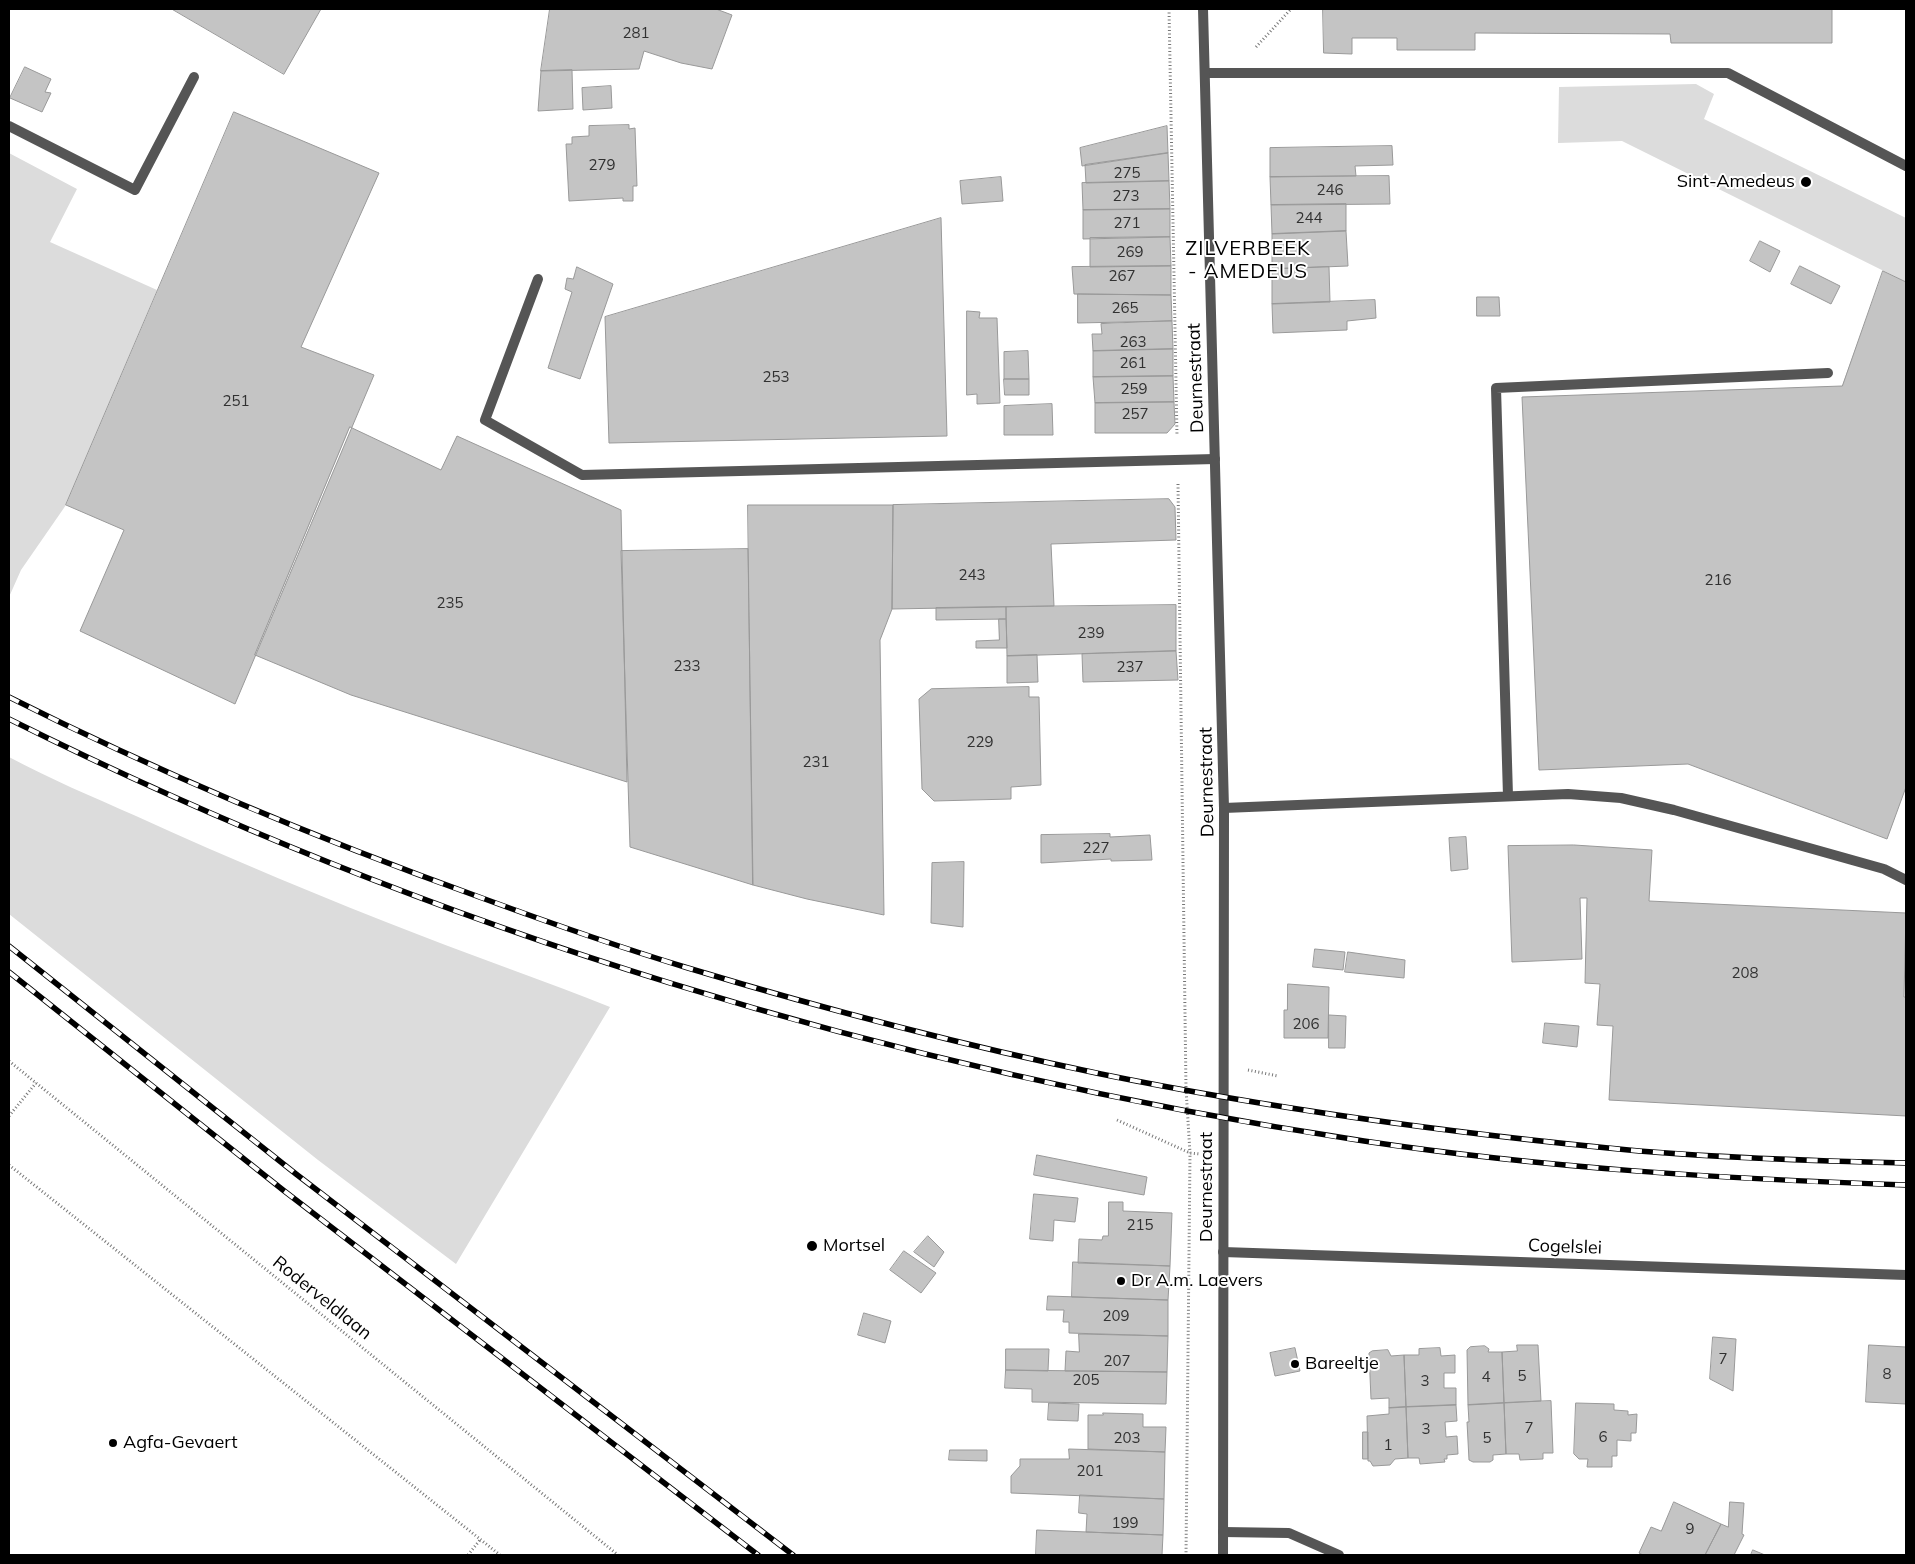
<!DOCTYPE html>
<html>
<head>
<meta charset="utf-8">
<style>
	body { margin:0 }
	#map { position:relative; width:1915px; height:1564px; overflow:hidden; background:#fff; font-family:Mulish,sans-serif }
	canvas { display:block }
	.frame { position:absolute; inset:0; border:10px solid #000; pointer-events:none }
</style>
</head>
<body>
<div id="map">
<canvas width="1915" height="1564"></canvas>
<div class="frame"></div>
</div>
<script>
const g = document.querySelector('canvas').getContext('2d');
g.lineJoin = 'round';
function fill(path, color) {
  g.fillStyle = color;
  g.fill(path, 'evenodd');
}
function stroke(path, color, width, dash) {
  g.strokeStyle = color;
  g.lineWidth = width;
  g.lineCap = dash ? 'butt' : 'round';
  g.setLineDash(dash || []);
  g.stroke(path);
}
function write(font, color, halo, rows, align = 'center') {
  g.font = font + ' Mulish,sans-serif';
  g.lineWidth = 4;
  g.setLineDash([]);
  g.textBaseline = 'middle';
  g.strokeStyle = halo;
  g.fillStyle = color;
  for (const [text, x, y, turn = 0] of rows) {
    g.save();
    g.translate(x, y);
    g.rotate((+turn || 0) * Math.PI / 180);
    g.textAlign = isNaN(turn) ? turn : align;
    if (halo) g.strokeText(text, 0, 0);
    g.fillText(text, 0, 0);
    g.restore();
  }
}
fill(new Path2D(`
	M1696,84L1714,94L1704,119L1906,218V282L1622,141L1558,143L1559,87Z
	M9,153L77,189L50,242L157,290L66,505L21,570L9,597Z
	M9,757C50,779 93,797 136,816C230,859 326,899 422,936C484,960 548,982 610,1007L456,1264L318,1160L9,914Z`), '#dcdcdc');
const building = new Path2D(`
	M172,9H321L284,74Z
	M550,9H716L732,15L712,69L681,63L644,51L639,69L541,71Z
	M1323,9H1832V43H1671L1670,34L1475,33V50H1397V38H1352V54L1324,53Z
	M25,67L51,79L45,92L51,93L42,112L10,98Z
	M572,70L573,109L538,111L541,71Z
	M611,86L612,108L583,110L582,88Z
	M234,112L379,173L301,347L374,375L235,704L80,631L124,530L66,505Z
	M629,125V129L635,128L637,186H633V201H623V198L569,201L566,144H572V137L589,136V126Z
	M1167,126L1168,153L1082,166L1080,148Z
	M1392,146L1393,165L1355,166L1356,176L1270,177V148Z
	M1168,153L1169,181L1086,183L1085,165Z
	M1389,176L1390,204L1271,205L1270,177Z
	M1001,177L1003,201L962,204L960,181Z
	M1169,181L1170,209L1083,210L1082,183Z
	M1346,204V231L1272,234L1271,205Z
	M1170,209V237L1083,239V210Z
	M941,218L947,436L609,443L605,317Z
	M1346,231L1348,266L1272,269V234Z
	M1170,237L1171,266L1090,267V238Z
	M1760,241L1780,251L1770,272L1750,261Z
	M1171,266V295L1074,294L1072,267Z
	M1800,266L1840,286L1831,304L1791,284Z
	M577,267L613,284L580,379L548,368L572,292L565,289L567,278L573,279Z
	M1329,267L1330,302L1272,304V269Z
	M1883,271L1906,282V787L1887,839L1688,764L1539,770L1522,397L1842,386Z
	M1078,294L1171,295L1172,321L1078,323Z
	M1477,297H1499L1500,316H1477Z
	M1375,300L1376,318L1347,321V330L1273,333L1272,304Z
	M967,311L980,312L979,318H997L1000,403L977,404V394L967,395Z
	M1172,321L1173,349L1093,351L1092,334H1102L1101,324Z
	M1173,349V376L1093,377V351Z
	M1028,351L1029,379H1004V352Z
	M1173,376L1174,402L1095,403L1093,377Z
	M1004,379H1029V395H1005Z
	M1174,402L1175,424L1167,433H1095V403Z
	M1052,404L1053,435H1004V406Z
	M350,427L441,470L457,436L621,510L627,782L351,695L255,655Z
	M1169,499L1175,507L1176,540L1051,544L1054,606L892,609L893,505Z
	M748,505H893L892,609L880,640L884,915L807,899L753,885Z
	M748,549L753,885L630,847L621,551Z
	M1176,605V651L1007,656L1006,607Z
	M1006,607V619L936,620V608Z
	M999,619H1006L1007,648H976V641L999,640Z
	M1176,651L1178,680L1083,682L1082,654Z
	M1037,655L1038,682L1007,683V656Z
	M1029,687V697H1039L1041,785L1011,787V799L934,801L922,789L919,699L931,689Z
	M1110,834V837L1150,835L1152,860L1111,861V859L1041,863V835Z
	M1466,837L1468,869L1451,871L1449,838Z
	M1574,845L1652,850L1649,901L1906,913L1904,997H1906V1116L1609,1100L1613,1026L1597,1025L1600,984L1585,983L1587,898H1580L1582,959L1512,962L1508,846Z
	M964,862L963,927L931,923L932,863Z
	M1315,949L1345,952L1343,970L1313,967Z
	M1348,952L1405,960L1404,978L1345,972Z
	M1288,984L1329,987L1328,1038H1284V1010H1287Z
	M1329,1015L1346,1016L1345,1048H1329Z
	M1545,1023L1579,1026L1577,1047L1543,1043Z
	M1037,1155L1147,1177L1144,1195L1034,1175Z
	M1034,1194L1078,1198L1075,1222L1054,1220L1053,1241L1030,1239Z
	M1109,1202H1123V1211L1172,1213L1170,1266L1078,1263L1079,1239L1102,1240L1103,1236H1108Z
	M928,1236L944,1252L934,1267L914,1252Z
	M904,1251L936,1273L921,1293L890,1270Z
	M1073,1262L1170,1266L1168,1300L1072,1297Z
	M1048,1296L1168,1300V1336L1069,1333V1322H1063L1064,1310H1047Z
	M864,1313L891,1321L885,1343L858,1335Z
	M1079,1334L1168,1336L1167,1372L1065,1371L1066,1351L1079,1352Z
	M1713,1337L1736,1339L1733,1391L1710,1379Z
	M1517,1345H1538L1541,1401L1504,1403L1502,1352L1517,1351Z
	M1869,1345L1906,1347V1404L1866,1402Z
	M1485,1346L1489,1349L1488,1352H1502L1504,1403L1468,1405L1467,1350L1470,1347Z
	M1295,1348L1300,1371L1275,1376L1270,1353Z
	M1440,1348L1441,1356L1455,1355V1373H1444V1388H1456V1405L1406,1407L1404,1355H1419V1349Z
	M1006,1349H1049L1048,1371L1006,1370Z
	M1388,1350L1391,1356L1404,1355L1406,1407L1389,1408V1398L1371,1399L1369,1353L1372,1351Z
	M1006,1370L1167,1372L1166,1404L1032,1402V1389L1005,1388Z
	M1551,1401L1553,1453H1543V1459L1520,1460L1519,1454H1506L1504,1403Z
	M1049,1403L1079,1404L1078,1421L1048,1420Z
	M1504,1403L1506,1454L1493,1455V1460L1490,1462H1473L1469,1460L1467,1422H1469L1468,1405Z
	M1576,1403L1614,1404V1410L1628,1411V1415L1637,1414L1636,1433H1631V1441L1617,1440V1456H1612V1467H1587L1588,1459H1579L1574,1454Z
	M1456,1405L1457,1421L1445,1422L1446,1437L1457,1436L1458,1454L1447,1455V1459H1444L1445,1462L1420,1464L1419,1458H1408L1406,1407Z
	M1406,1407L1408,1458L1395,1459L1390,1465L1373,1466L1370,1461H1368L1367,1416L1389,1414V1408Z
	M1103,1413L1143,1414V1427H1166L1165,1452L1088,1449V1415H1103Z
	M1363,1432H1368V1459H1363Z
	M1069,1449L1165,1452L1164,1499L1011,1493V1476L1020,1466V1459H1069Z
	M950,1450H987V1461L949,1460Z
	M1080,1495L1164,1499L1163,1535L1086,1532L1087,1514L1079,1513Z
	M1674,1502L1721,1524L1705,1555H1643L1639,1553L1651,1527L1661,1531Z
	M1730,1502L1744,1503L1742,1534L1744,1535L1734,1555H1705L1721,1524L1728,1527Z
	M1037,1530L1163,1535L1162,1555H1036Z
	M1753,1550L1765,1555H1751Z`);
fill(building, '#c4c4c4');
stroke(building, '#999', 1);
stroke(new Path2D(`
	M1169,9L1177,436
	M1256,47L1291,9
	M1178,484L1186,1089L1190,1153L1186,1555
	M9,1061L618,1555
	M1248,1070L1278,1076
	M9,1116L36,1083
	M1117,1120L1190,1153L1200,1154
	M9,1165L500,1555
	M468,1555L480,1540`), '#777', 3, [1, 2.5]);
stroke(new Path2D(`
	M1205,73H1728L1906,166
	M9,126L135,190L194,77
	M538,279L485,420L582,475L1215,459
	M1508,796L1496,388L1828,373
	M1224,808L1568,794L1621,798L1674,810L1884,869L1906,880`), '#555', 10);
stroke(new Path2D(`
	M1223,1252L1906,1275
	M1223,1532L1289,1533L1339,1555`), '#555', 10);
stroke(new Path2D(`
	M1203,9L1224,808L1223,1555`), '#555', 10);
const rail = new Path2D(`
	M9,697C162,774 321,840 482,898C550,923 619,947 688,968C824,1009 962,1045 1101,1074C1278,1110 1459,1134 1639,1151C1728,1158 1817,1161 1906,1163
	M9,719C434,931 894,1070 1364,1141C1544,1168 1725,1179 1906,1185
	M9,946L296,1174L793,1555
	M9,972L283,1190L758,1555`);
stroke(rail, '#000', 5.5);
stroke(rail, '#fff', 4, [11]);
for (const [x, y, r, color] of [
	[1806,182,6,"#000"],
	[812,1246,6,"#000"],
	[1121,1281,5,"#000"],
	[1295,1364,5,"#000"],
	[113,1443,5,"#000"]
]) {
  const dot = new Path2D();
  dot.arc(x, y, r, 0, 2 * Math.PI);
  g.fillStyle = color;
  g.fill(dot);
  stroke(dot, '#fff', 2);
}
write('15px', '#313131', null, [
	["281",636,33],
	["279",602,165],
	["275",1127,173],
	["246",1330,190],
	["273",1126,196],
	["244",1309,218],
	["271",1127,223],
	["269",1130,252],
	["267",1122,276],
	["265",1125,308],
	["263",1133,342],
	["261",1133,363],
	["253",776,377],
	["259",1134,389],
	["251",236,401],
	["257",1135,414],
	["243",972,575],
	["216",1718,580],
	["235",450,603],
	["239",1091,633],
	["233",687,666],
	["237",1130,667],
	["229",980,742],
	["231",816,762],
	["227",1096,848],
	["208",1745,973],
	["206",1306,1024],
	["215",1140,1225],
	["209",1116,1316],
	["7",1723,1359],
	["207",1117,1361],
	["8",1887,1374],
	["5",1522,1376],
	["4",1486,1377],
	["205",1086,1380],
	["3",1425,1381],
	["7",1529,1428],
	["3",1426,1429],
	["6",1603,1437],
	["203",1127,1438],
	["5",1487,1438],
	["1",1388,1445],
	["201",1090,1471],
	["199",1125,1523],
	["9",1690,1529]
]);
write('18px', '#000', '#fff', [
	["Sint-Amedeus",1795,182,"right"],
	["Mortsel",823,1246],
	["Dr A.m. Laevers",1131,1281],
	["Bareeltje",1305,1364],
	["Agfa-Gevaert",123,1443]
], 'left');
write('18px', '#000', '#fff', [
	["Deurnestraat",1196,378,-92],
	["Deurnestraat",1207,782,-91],
	["Deurnestraat",1207,1187,-90],
	["Cogelslei",1565,1247,2],
	["Roderveldlaan",322,1298,39]
]);
g.letterSpacing = '1px';
write('20px', '#000', '#fff', [
	["ZILVERBEEK",1248,249],
	["- AMEDEUS",1248,272]
]);
g.letterSpacing = '0px';
</script>
</body>
</html>
